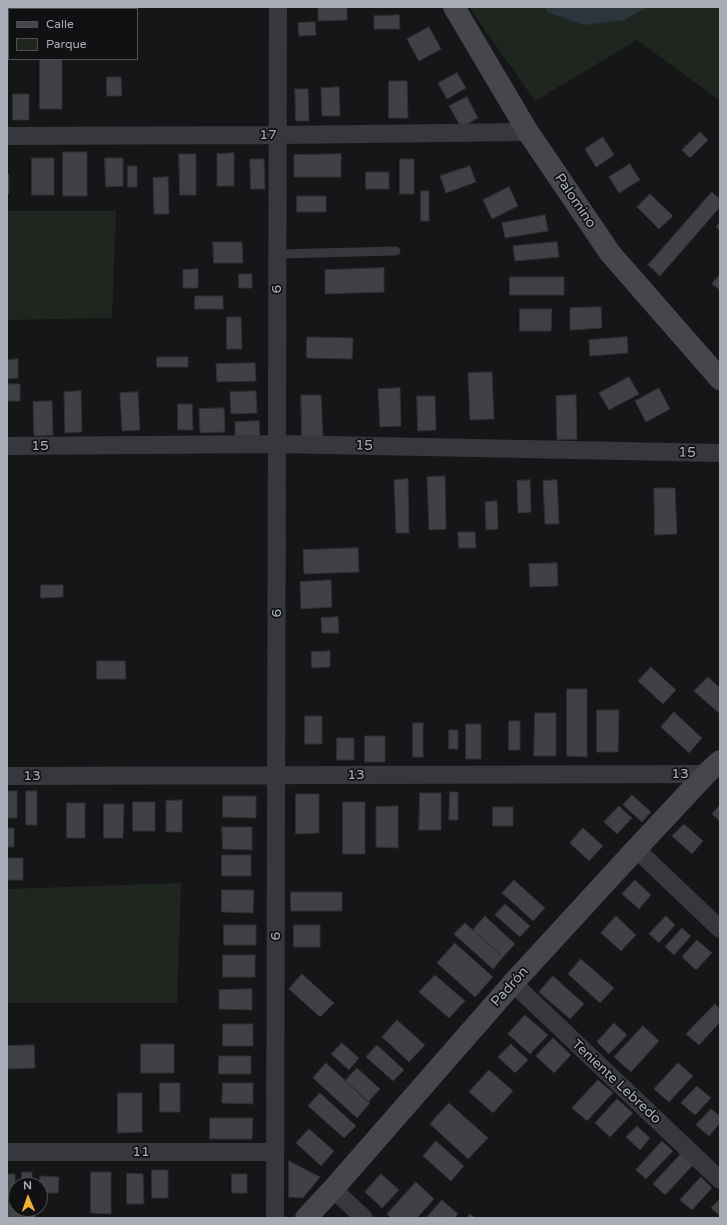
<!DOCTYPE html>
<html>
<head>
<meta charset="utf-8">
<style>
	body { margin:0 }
	#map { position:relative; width:727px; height:1225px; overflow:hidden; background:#161618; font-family:"Varela Round",sans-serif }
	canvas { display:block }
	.frame { position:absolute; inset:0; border:8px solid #a8adb8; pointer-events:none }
	.legend { position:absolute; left:8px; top:8px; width:130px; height:52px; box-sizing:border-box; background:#111113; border:1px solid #4d4f55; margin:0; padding:5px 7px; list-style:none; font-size:12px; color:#a8adb8 }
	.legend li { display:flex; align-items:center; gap:8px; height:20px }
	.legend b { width:20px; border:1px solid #4d4f55 }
	.north { position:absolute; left:8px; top:1177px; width:40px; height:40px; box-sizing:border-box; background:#111113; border:1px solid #4d4f55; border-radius:50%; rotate:358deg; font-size:11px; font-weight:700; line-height:16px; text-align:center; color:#a8adb8 }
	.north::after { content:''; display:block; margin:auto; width:14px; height:18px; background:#f2b134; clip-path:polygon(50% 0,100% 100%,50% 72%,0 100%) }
</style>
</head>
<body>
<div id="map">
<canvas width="727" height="1225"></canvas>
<div class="frame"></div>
<ul class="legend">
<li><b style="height:5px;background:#45474d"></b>Calle</li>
<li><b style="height:11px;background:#1e261f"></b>Parque</li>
</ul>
<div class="north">N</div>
</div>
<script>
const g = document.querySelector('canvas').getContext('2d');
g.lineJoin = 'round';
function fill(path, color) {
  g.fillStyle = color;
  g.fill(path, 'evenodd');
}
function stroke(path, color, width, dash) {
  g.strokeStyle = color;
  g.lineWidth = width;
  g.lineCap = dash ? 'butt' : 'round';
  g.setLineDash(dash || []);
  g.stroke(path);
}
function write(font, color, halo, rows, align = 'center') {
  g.font = font + ' "Varela Round",sans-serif';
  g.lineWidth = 3.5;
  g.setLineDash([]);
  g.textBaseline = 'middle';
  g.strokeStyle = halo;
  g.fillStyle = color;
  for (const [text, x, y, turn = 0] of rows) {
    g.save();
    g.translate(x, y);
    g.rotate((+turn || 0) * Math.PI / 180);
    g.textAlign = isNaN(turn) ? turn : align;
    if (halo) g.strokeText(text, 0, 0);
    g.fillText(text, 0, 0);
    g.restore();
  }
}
fill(new Path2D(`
	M469,7H720V101L637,40L535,101Z
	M7,211H116L112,318L7,320Z
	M181,883L177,1003H7V889Z`), '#1e261f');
fill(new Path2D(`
	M546,7H648L624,20L584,25L547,12Z`), '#2c353c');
const building = new Path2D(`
	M7,7H21V9H9V15H7Z
	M347,7V20L318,21V8Z
	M399,15L400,29H374V16Z
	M315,22L316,35L299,36L298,23Z
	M429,27L441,49L419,61L407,39Z
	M40,59H62V109H40Z
	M457,73L466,88L447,99L438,83Z
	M107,77H121L122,96H107Z
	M389,81H407L408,118H389Z
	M339,87L340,116H322L321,88Z
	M295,89H308L309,121H296Z
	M13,94H29V120H13Z
	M467,97L478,118L461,127L449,106Z
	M700,132L708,140L690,158L682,150Z
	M603,137L614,155L596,167L585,149Z
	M63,152H87V196H63Z
	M234,153V186H217V154Z
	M179,154H196V195H180Z
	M341,154V177H294V155Z
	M32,158H54V195H32Z
	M105,158H123V186L106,187Z
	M250,159H264L265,189H251Z
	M400,159H414V194H400Z
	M630,164L640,180L619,193L609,177Z
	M128,166H137V187H128Z
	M470,166L476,182L446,193L440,176Z
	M366,172H389V189H366Z
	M7,174H9V194H7Z
	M168,177L169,214H154L153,178Z
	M509,187L518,206L492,219L483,200Z
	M421,191H429V221H421Z
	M712,192L720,199V207L660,276L648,265Z
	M650,194L673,216L659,229L637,207Z
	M297,196H326V212H297Z
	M545,215L548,231L505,238L502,223Z
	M720,222V230L716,227Z
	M213,242H242L243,263H214Z
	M557,242L559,257L515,261L513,246Z
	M384,268V292L325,294V270Z
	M198,269V288H183V270Z
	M239,274H252V288H239Z
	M720,274V290L712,284Z
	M510,277H564V295H510Z
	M195,296H223V309H195Z
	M601,307L602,328L570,330V308Z
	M520,309H552L551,331H520Z
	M227,317H241L242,349H227Z
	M307,337L353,338L352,359L307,358Z
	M627,337L628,353L590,356L589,340Z
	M157,357H188V367H157Z
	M18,359V378L7,379V360Z
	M255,363L256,381L217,382L216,364Z
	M492,372L494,419L470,420L468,373Z
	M629,377L639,394L609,410L599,393Z
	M7,384H20V401H7Z
	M400,388L401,426L380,427L378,389Z
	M659,388L670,409L646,422L635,401Z
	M81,391L82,432L65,433L64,392Z
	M256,391L257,413L231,414L230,392Z
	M138,392L140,430L122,431L120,393Z
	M301,395H321L323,436L302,437Z
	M576,395L577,439L557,440L556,396Z
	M417,396H435L436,430L418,431Z
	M52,401L53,435L34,436L33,402Z
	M178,404H192L193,430H178Z
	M224,408L225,432L200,433L199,409Z
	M259,421L260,439H235V422Z
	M445,476L446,529L429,530L427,477Z
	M408,479L409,533H396L394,480Z
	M530,480L531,512L518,513L517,481Z
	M557,480L559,524H545L543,481Z
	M654,488H675L677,534L655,535Z
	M497,501L498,529L486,530L485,502Z
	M458,532H475L476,548H459Z
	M358,548L359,572L304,574L303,550Z
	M557,563L558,586L530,587L529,564Z
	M331,580L332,607L301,609L300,582Z
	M41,585H63V597L41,598Z
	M338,617L339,633H322L321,618Z
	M330,651V667L312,668L311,652Z
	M97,661H125L126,679H97Z
	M651,667L676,690L663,704L638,681Z
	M708,677L720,688V714L694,691Z
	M567,689H587V757L567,756Z
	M597,710H619L618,752H597Z
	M674,712L702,738L689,753L661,727Z
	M535,713H556V756H534Z
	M305,716H322V744H305Z
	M509,721H520V750H509Z
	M413,723H423V757H413Z
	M466,724H481V759H466Z
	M449,730H458V749H449Z
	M365,736H385V762H365Z
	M337,738H354V760H337Z
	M7,791H17V818H7Z
	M26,791H37V825H26Z
	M450,792H458V820H449Z
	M420,793H441V830H419Z
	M296,794H319V833L296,834Z
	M632,795L651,812L642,822L623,805Z
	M223,796H256V818L223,817Z
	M182,800V832H166V801Z
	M133,802H155V831H133Z
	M343,802H365V854H343Z
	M67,803H85V838H67Z
	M104,804H124L123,838H104Z
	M720,805V821L712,814Z
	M398,806V848L376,847V807Z
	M619,806L632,818L617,834L604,822Z
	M493,807H513V826H493Z
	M684,824L703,841L692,854L672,836Z
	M222,827H252V850L223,849Z
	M7,828H14V847H7Z
	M583,828L603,846L589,861L570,843Z
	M222,855H251V876H222Z
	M7,858H23V880H7Z
	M514,880L545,908L533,921L502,893Z
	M635,880L651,895L639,909L622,894Z
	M222,890H254L253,913L222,912Z
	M291,892H342V911H291Z
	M505,904L530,926L520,937L495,915Z
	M485,916L515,944L503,957L473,930Z
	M616,916L636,935L621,951L601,933Z
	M666,916L675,925L659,943L649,934Z
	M465,923L503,957L493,969L454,934Z
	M224,925H256V945H224Z
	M294,925H320V947H294Z
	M682,928L691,936L674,955L665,947Z
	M697,940L712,953L696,970L682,957Z
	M455,943L493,977L475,997L437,963Z
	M223,955H255V977H223Z
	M581,959L614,988L600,1003L568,974Z
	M302,974L334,1003L320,1017L289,989Z
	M435,975L465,1001L449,1018L419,992Z
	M553,976L584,1004L570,1019L539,992Z
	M252,989V1010L219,1009V990Z
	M715,1004L720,1009V1022L699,1045L686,1034Z
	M525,1015L548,1035L530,1054L508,1034Z
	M397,1020L425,1045L409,1062L382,1037Z
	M614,1023L627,1035L609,1054L597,1042Z
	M223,1024H253V1046H223Z
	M643,1026L659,1041L631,1072L614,1057Z
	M553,1038L571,1055L554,1073L536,1056Z
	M342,1043L359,1058L349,1070L331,1054Z
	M141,1044H174V1073H141Z
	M511,1044L528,1060L515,1073L498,1057Z
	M34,1045L35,1068L7,1069V1046Z
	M377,1045L404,1070L393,1081L366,1057Z
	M219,1056H251V1074H219Z
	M326,1063L370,1103L357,1118L313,1078Z
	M678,1063L693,1076L669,1102L654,1089Z
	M357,1068L380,1089L368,1102L345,1081Z
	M489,1070L513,1091L493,1113L469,1092Z
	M598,1080L613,1093L587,1121L572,1108Z
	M160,1083H180V1112H160Z
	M223,1083H253V1104L222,1103Z
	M697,1086L711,1098L695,1115L681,1103Z
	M118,1093H142V1132L118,1133Z
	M320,1093L356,1126L344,1138L308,1106Z
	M617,1099L633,1113L610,1137L595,1123Z
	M449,1103L488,1138L468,1159L430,1124Z
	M711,1109L720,1116V1123L709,1136L696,1125Z
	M210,1118H253L252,1139H210Z
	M637,1126L650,1138L640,1150L626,1137Z
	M309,1129L334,1151L321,1166L296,1143Z
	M436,1141L464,1166L451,1181L423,1156Z
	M662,1141L673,1151L646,1179L636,1170Z
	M681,1154L693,1165L665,1195L653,1184Z
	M289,1161L320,1177L303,1198L289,1197Z
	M152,1170H168V1198H152Z
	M22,1172H32V1185H22Z
	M91,1172H111V1214L91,1213Z
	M127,1173L143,1174L144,1204H127Z
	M7,1174H15V1195H7Z
	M232,1174H247V1193H232Z
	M381,1174L399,1190L382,1208L365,1192Z
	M40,1176L59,1177L58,1193H40Z
	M701,1177L712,1188L692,1210L680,1200Z
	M416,1182L434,1199L417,1218H391L387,1214Z
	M720,1199V1216L711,1208Z
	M442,1200L458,1214L454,1218H426Z
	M7,1203H16V1209H35V1218H7Z
	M470,1214L475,1218H467Z`);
fill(building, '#404145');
stroke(building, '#303034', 1);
stroke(new Path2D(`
	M278,254L396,251`), '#37383d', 9);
stroke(new Path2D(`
	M7,136L278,135L528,132
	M7,446L277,444L720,453
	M7,776L706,774
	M636,849L720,929
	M513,983L720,1180
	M7,1152H275
	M333,1189L364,1218
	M275,1218L278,7`), '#37383d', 18);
stroke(new Path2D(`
	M454,7L528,132L610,253L720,379
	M306,1218L333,1189L513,983L636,849L706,774L720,761`), '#45474d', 22);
write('14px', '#a8adb8', '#111113', [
	["17",268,135],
	["Palomino",575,201,56],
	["6",277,289,-90],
	["15",40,446],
	["15",364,446,1],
	["15",687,453,1],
	["6",277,613,-90],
	["13",680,774],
	["13",356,775],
	["13",32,776],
	["6",276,936,-90],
	["Padrón",510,987,-48],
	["Teniente Lebredo",616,1082,43],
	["11",141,1152]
]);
</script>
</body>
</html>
